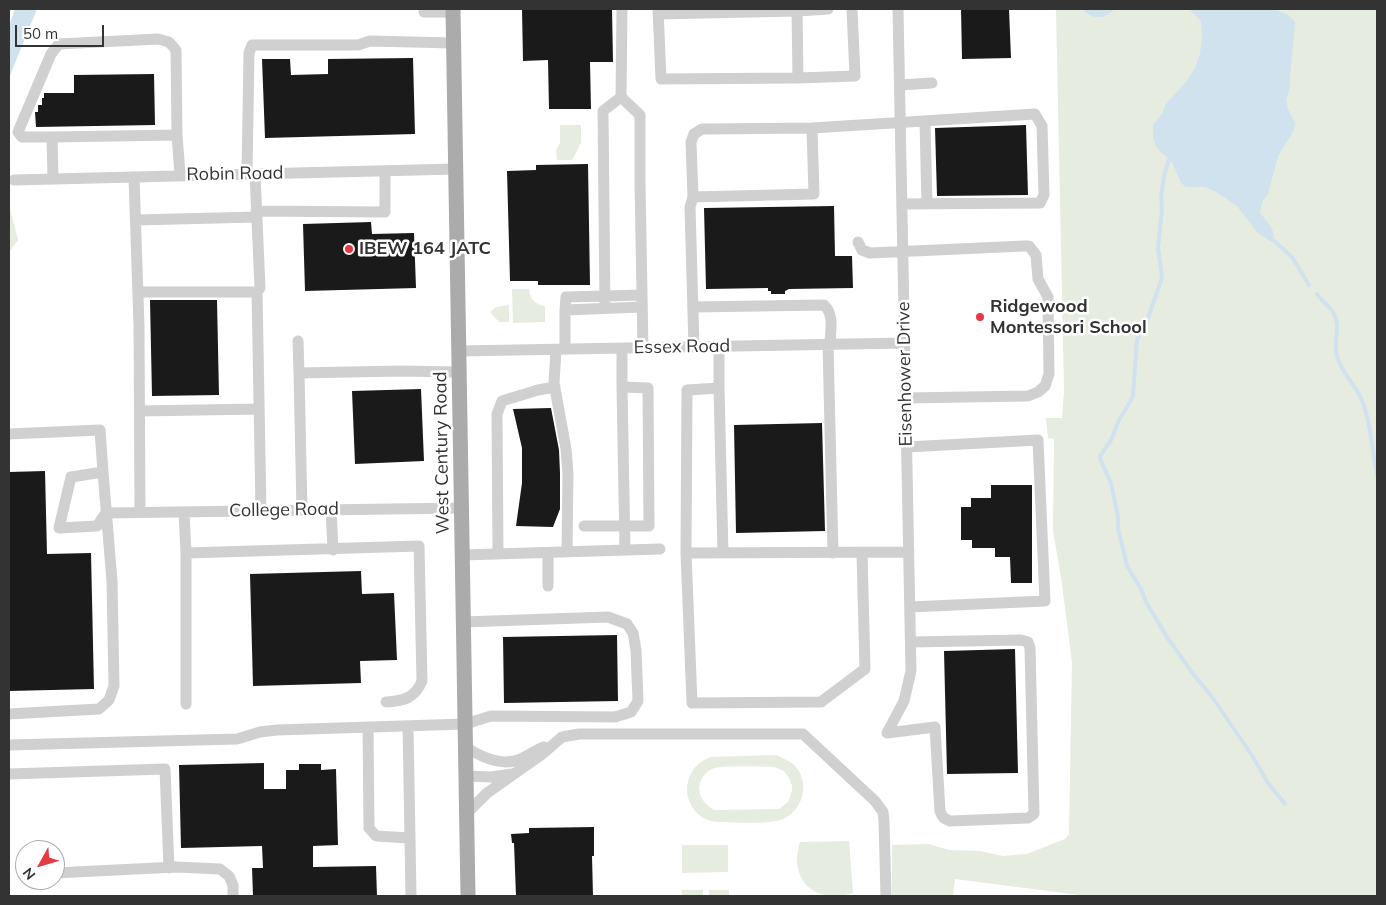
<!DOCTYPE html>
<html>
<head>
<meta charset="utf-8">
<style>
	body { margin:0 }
	#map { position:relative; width:1386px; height:905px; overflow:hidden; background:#fff; font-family:Mulish,sans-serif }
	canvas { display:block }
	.frame { position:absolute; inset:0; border:10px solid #333; pointer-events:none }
	.north { position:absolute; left:15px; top:840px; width:50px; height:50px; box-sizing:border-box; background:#fff; border:1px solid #adadad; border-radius:50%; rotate:231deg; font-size:14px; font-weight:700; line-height:20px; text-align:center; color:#333 }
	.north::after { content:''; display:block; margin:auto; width:18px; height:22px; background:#e63946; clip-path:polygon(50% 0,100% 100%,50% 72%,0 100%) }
	.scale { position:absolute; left:15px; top:25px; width:89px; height:22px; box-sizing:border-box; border:2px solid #333; border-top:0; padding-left:6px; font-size:15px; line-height:18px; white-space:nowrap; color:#333; -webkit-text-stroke:4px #fff; paint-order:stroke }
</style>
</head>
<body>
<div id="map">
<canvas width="1386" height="905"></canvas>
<div class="frame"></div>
<div class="north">N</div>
<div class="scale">50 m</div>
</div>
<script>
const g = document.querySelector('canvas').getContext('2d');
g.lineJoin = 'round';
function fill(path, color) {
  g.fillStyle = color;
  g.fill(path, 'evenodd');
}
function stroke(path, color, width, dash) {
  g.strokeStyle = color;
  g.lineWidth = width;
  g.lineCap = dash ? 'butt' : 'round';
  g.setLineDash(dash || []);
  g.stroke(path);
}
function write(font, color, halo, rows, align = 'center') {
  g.font = font + ' Mulish,sans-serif';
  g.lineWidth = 5;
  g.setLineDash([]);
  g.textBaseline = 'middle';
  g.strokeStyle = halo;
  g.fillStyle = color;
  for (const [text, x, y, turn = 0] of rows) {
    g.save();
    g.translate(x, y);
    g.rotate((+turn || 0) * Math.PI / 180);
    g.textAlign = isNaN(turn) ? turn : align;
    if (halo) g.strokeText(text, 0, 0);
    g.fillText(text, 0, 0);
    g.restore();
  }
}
fill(new Path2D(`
	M1056,9H1377V896H1087L955,879L953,896H892V845L928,844L949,850L980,851L1003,856L1027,854L1065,839L1069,834L1072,662L1061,577L1053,531L1054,439L1048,438L1046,418H1062L1064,391Z
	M560,125H581V143L572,160H557L556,150L560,143Z
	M9,205L18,240L9,252Z
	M512,289H529C529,298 535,305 545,306V322L513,323Z
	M509,305V322H499L490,312L496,307Z
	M776,755C782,758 788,760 793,764C811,780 804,810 783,819C769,825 733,822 717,822C681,818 676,769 711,757ZM774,767L784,771L790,780L792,786V791L788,802L779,809L714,810C706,805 700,799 699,789C699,780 706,770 715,768C730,765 758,767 774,767Z
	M849,841L853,893C815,905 788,880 800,842Z
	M682,845H728V872L682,873Z
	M682,890H703V896H682Z
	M709,890H729V896H709Z`), '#e6ecdf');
fill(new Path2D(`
	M15,9H37L9,78V26Z
	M1082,9H1115C1104,20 1093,20 1082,9Z
	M1189,9L1277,10L1288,15L1295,22L1289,91L1286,100L1288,109L1295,123L1294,130L1278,156L1268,194L1262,202L1260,213C1266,221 1278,231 1272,242L1258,233L1237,206L1216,192L1205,187H1186L1181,183L1172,162L1157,148L1153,138V125L1162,114L1166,104L1186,82L1195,68L1200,54L1202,37L1201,21Z`), '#cfe2ee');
stroke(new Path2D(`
	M1169,160L1165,172L1161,196L1162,210L1158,248L1162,278L1148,318L1137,340L1133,395L1130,402L1119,420L1111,440L1100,456L1101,461L1111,483L1118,517V528L1127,566L1141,589L1146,602L1167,637L1191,671L1215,701L1253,757L1268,783L1285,804
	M1273,240L1292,257L1309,285
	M1317,294C1322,302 1330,306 1334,314C1341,327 1333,343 1337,356C1341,371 1353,383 1360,396C1371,420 1372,450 1377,475`), '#cfe2ee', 4);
fill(new Path2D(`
	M522,9H612L613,62H590L591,109H549L548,60L523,61Z
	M961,9H1009L1011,58L962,59Z
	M413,58L415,134L265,138L262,59H290L291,75L328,74V59Z
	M154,74L155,125L36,127L35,112H38V105H42V98H44V93H74V75Z
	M1026,125L1028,195L937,196L935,128Z
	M588,164L590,285H538V281H510L507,171L536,170V165Z
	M834,206L835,256H852L853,288L789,289L785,291V294H771V291H768V288L706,289L704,208Z
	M371,222L372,234L414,233L416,288L305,291L303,224Z
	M150,300H217L219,395L152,396Z
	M421,389L424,461L355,464L352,391Z
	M551,408L559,450L560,473V509L553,527L516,526L522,483V448L513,409Z
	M822,423L825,531L736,533L734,425Z
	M45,471L47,554L91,553L94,689L9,691V472Z
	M991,485H1032V583H1011L1010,557H995V548H972V540H961V507H971V498H991Z
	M361,571L362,594L394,593L397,660L360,661L361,683L253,686L250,574Z
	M617,635L618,701L504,703L503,637Z
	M1015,649L1018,773L947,774L944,651Z
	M264,763V789H286V770H299V764H321V770L336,769L338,845L313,846V867L376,866L377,896H253L252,868H263L262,846L181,848L179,765Z
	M594,827V856H592L593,896H516L514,843H512L511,834L529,833V828Z`), '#1a1a1a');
stroke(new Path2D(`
	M622,9L621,97L640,115V184L643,348
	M658,9L661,79L798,78L797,9
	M424,12H453
	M658,14L797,11L828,9
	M798,78L855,76L852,9
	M900,85L932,83
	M925,122L927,204
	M52,137H22L18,132L51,54L59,44L158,39L169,42L176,50L177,135L180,175
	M247,174L249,53L252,45H358L370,41L454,43
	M255,174L260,288L257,292L261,511
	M134,177L139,326L140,512
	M53,179L52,137L177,135
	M14,180L456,169
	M693,197L814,194L812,128
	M256,211L385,212V171
	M136,220L257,217
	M858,242L862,250L870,253L1024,246H1029L1036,255L1038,279L1048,297L1049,374L1045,386L1038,392L1028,396L906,398
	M138,292H257
	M694,307L824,305C835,315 830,332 830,345
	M605,308L603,111L621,97
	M565,310L566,297L642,295
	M298,341L299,373
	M828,344L833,553
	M694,347L690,207L693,197L691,142L694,134L702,129H706L812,128L1035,114L1042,126L1044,195L1040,203L902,204
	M719,347V388L687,390L686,553L909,552
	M565,349V310L642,307
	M556,350L554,383L566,449L568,473L567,552
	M459,351L905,343
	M622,387L625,550
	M719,388L723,553
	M140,411L259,409
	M9,434L100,430L103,472L71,477L59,528L97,526L106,513
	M907,447L1038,440L1045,601L910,607
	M331,509L333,550
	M302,510L299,373L400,371L459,372
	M184,512L186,553
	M106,513L462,508
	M584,526H649L648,388L622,387V349
	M548,553V586
	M686,553L692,703L821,702L865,669L862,553
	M498,554L497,414L502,401L538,390L555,387
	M462,555L660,549
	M186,704V553L419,546L422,681C415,698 404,701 386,702
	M9,714L99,709L109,700L114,686L112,581L103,472
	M408,726L411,896
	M368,727L369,828L376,836L410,838
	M887,733L904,701L911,671L898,9
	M887,733L935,727L940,811C942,817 944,819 950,821L1028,818L1034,814L1030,648L1028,642L1021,640L911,642
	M9,745L237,739L260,732L277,730L465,724L491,716L615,717L631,712L638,701L636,650L633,633L627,624L608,617L463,622
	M466,747C481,757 500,766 518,760C527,757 535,750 544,747
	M9,774L165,769L169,868
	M466,776L491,777L512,774
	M467,813L487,793L541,755L562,737L579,734H803L875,801L883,812L884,821L886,896
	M55,873L176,867L220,869L229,876L233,885V896`), '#d0d0d0', 11);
stroke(new Path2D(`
	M453,9L468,896`), '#ababab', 15);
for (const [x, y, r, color] of [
	[349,249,5,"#e63946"],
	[980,317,5,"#e63946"]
]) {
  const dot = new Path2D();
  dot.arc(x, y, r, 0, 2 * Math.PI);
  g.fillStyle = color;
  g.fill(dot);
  stroke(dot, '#fff', 2);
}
write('18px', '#333', '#fff', [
	["Robin Road",235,174,-1],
	["Essex Road",682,347,-1],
	["Eisenhower Drive",905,374,-91],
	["West Century Road",442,453,-91],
	["College Road",284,510,-1]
]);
write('bold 18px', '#333', '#fff', [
	["IBEW 164 JATC",359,249],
	["Ridgewood",990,307],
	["Montessori School",990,328]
], 'left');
</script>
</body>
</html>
